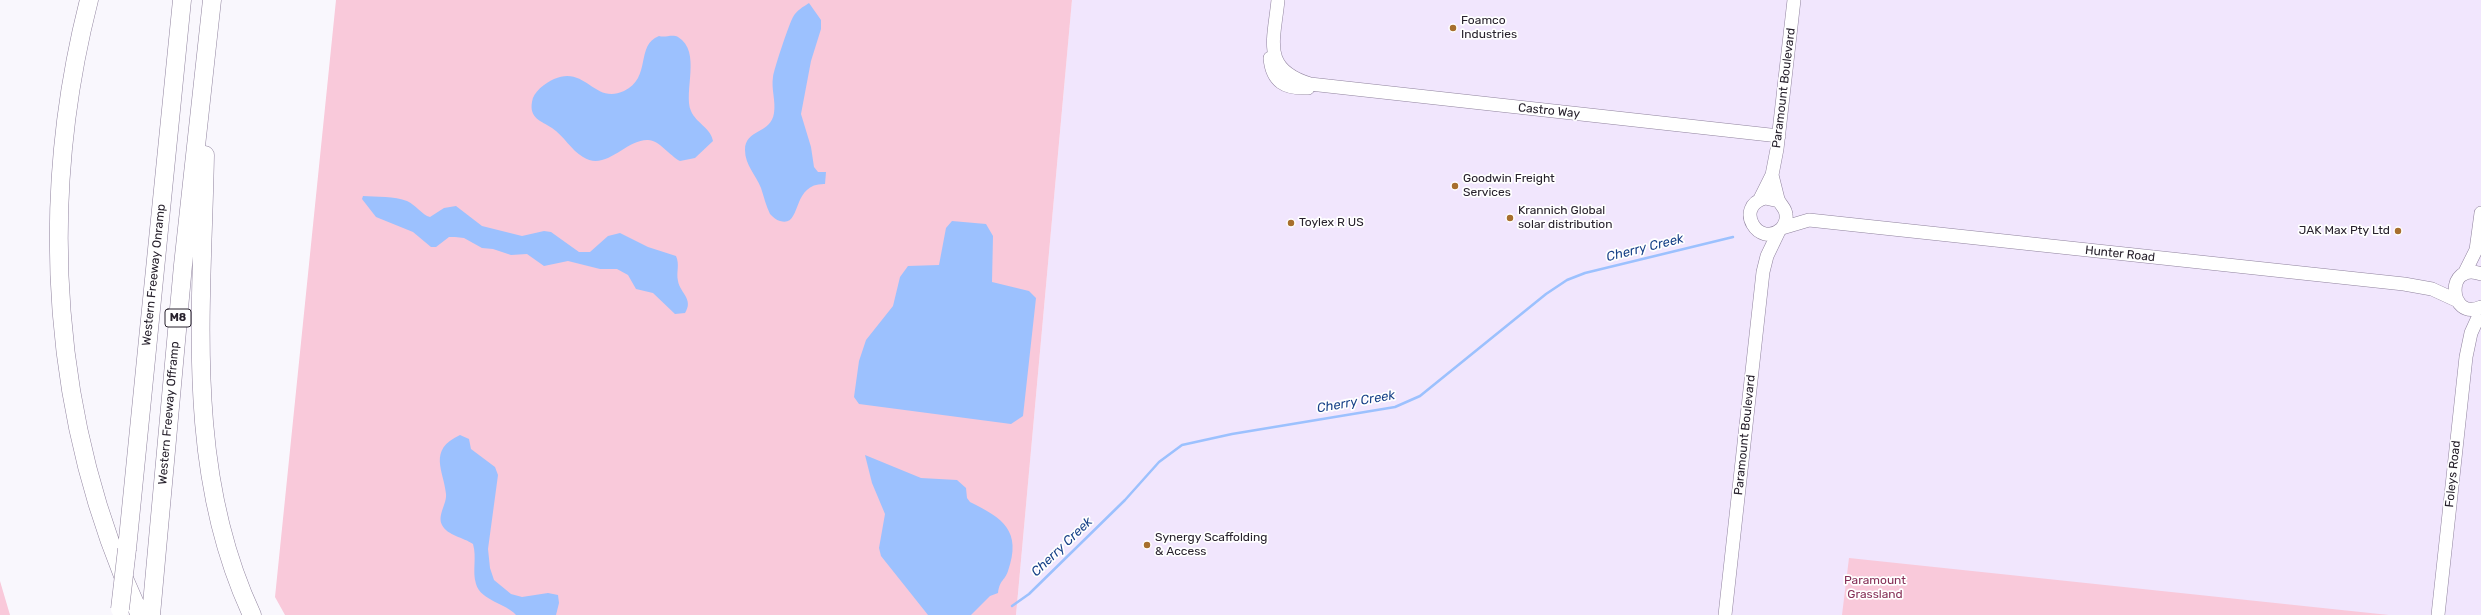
<!DOCTYPE html>
<html>
<head>
<meta charset="utf-8">
<style>
	body { margin:0 }
	canvas { display:block; background:#f9f7fd }
</style>
</head>
<body>
<canvas width="2481" height="615"></canvas>
<script>
const g = document.querySelector('canvas').getContext('2d');
g.lineJoin = 'round';
function fill(path, color) {
  g.fillStyle = color;
  g.fill(path, 'evenodd');
}
function stroke(path, color, width, dash) {
  g.strokeStyle = color;
  g.lineWidth = width;
  g.lineCap = dash ? 'butt' : 'round';
  g.setLineDash(dash || []);
  g.stroke(path);
}
function write(font, color, halo, rows, align = 'center') {
  g.font = font + ' Rubik,sans-serif';
  g.lineWidth = 3.5;
  g.setLineDash([]);
  g.textBaseline = 'middle';
  g.strokeStyle = halo;
  g.fillStyle = color;
  for (const [text, x, y, turn = 0] of rows) {
    g.save();
    g.translate(x, y);
    g.rotate((+turn || 0) * Math.PI / 180);
    g.textAlign = isNaN(turn) ? turn : align;
    if (halo) g.strokeText(text, 0, 0);
    g.fillText(text, 0, 0);
    g.restore();
  }
}
fill(new Path2D(`
	M1072,0H2481V615H1016Z`), '#f1e6fd');
fill(new Path2D(`
	M336,0H1072L1016,615H285L275,597Z
	M1849,558L2389,615H1842Z
	M0,581L10,615H0Z`), '#f9c9da');
fill(new Path2D(`
	M809,3L821,20V29L811,61L801,114L811,147L814,167L818,172H826L825,184C790,183 803,228 780,221C776,220 773,217 770,214C766,206 764,197 761,188C756,175 745,165 745,150C745,129 771,134 774,113C776,101 771,89 773,77C774,69 789,24 793,17C797,10 803,7 809,3Z
	M659,36C665,38 672,34 678,37C702,51 683,92 691,111C696,123 711,128 713,141L695,158L680,161C670,156 659,140 648,140C626,139 606,172 583,157C571,150 564,136 552,128C541,121 529,118 532,102C533,92 545,83 554,79C586,65 594,105 624,91C652,78 635,45 659,36Z
	M363,196C376,197 395,196 407,201C416,205 422,215 430,217L444,208L456,206L482,226L522,236L544,231L551,232L579,252H590L608,236L620,233L648,247L676,256C680,265 676,272 678,281C680,293 694,299 685,313L675,314L653,293L636,289L628,275L617,269H600L568,261L544,266L527,254L511,255L493,249L482,248L464,238L455,237H449L436,247H431L413,232L376,217L362,199Z
	M952,221L986,224L993,236L992,282L1029,291L1036,298L1023,416L1011,424L859,404L854,397L859,361L866,340L893,306L900,277L908,266L939,265L946,228Z
	M460,435L469,439L471,449L495,467L498,475L488,549L490,568L494,580L511,594L522,597L548,593L558,595L559,603L556,615H516C506,603 481,601 476,584C472,571 477,558 473,544C463,537 448,536 442,525C437,515 447,504 446,494C444,471 427,450 460,435Z
	M865,455L921,478L957,480L966,488L967,498L970,502C1003,518 1022,531 1008,571C1004,582 1000,579 998,593L990,596L971,615H928L881,556L879,548L885,514L872,483Z`), '#9cc1fe');
stroke(new Path2D(`
	M1012,606L1029,594L1125,500L1159,462L1182,445L1232,434L1395,407L1420,396L1546,294L1567,280L1585,273L1733,237`), '#9cc1fe', 2.5);
const minor = new Path2D(`
	M1278,0C1274,41 1261,69 1310,84L1779,136
	M1270,58C1272,82 1285,89 1308,88
	M1772,175C1774,183 1776,191 1778,199C1780,205 1786,208 1786,215C1787,220 1784,226 1781,229C1759,249 1733,207 1765,198L1779,201
	M1760,199L1772,175L1777,149L1794,0
	M1782,228L1809,220L2404,284L2432,289L2458,301
	M2464,274L2476,250L2481,213
	M2481,274C2445,260 2448,322 2481,307
	M1725,615L1763,272L1767,256L1779,231
	M2438,615L2466,357L2471,333L2481,311`);
const highway = new Path2D(`
	M89,0C37,204 51,423 140,615
	M205,155C202,310 184,470 252,615
	M127,549L182,0
	M151,615L183,265L212,0`);
stroke(minor, '#90839e', 14);
stroke(highway, '#90839e', 19);
stroke(minor, '#fff', 13);
stroke(highway, '#fff', 18);
const highwayBridge = new Path2D(`
	M120,609L127,549`);
stroke(highwayBridge, '#90839e', 19, []);
stroke(highwayBridge, '#fff', 18);
for (const [x, y, r, color] of [
	[1453,28,4,"#a76f2d"],
	[1455,186,4,"#a76f2d"],
	[1510,218,4,"#a76f2d"],
	[1291,223,4,"#a76f2d"],
	[2398,231,4,"#a76f2d"],
	[1147,545,4,"#a76f2d"]
]) {
  const dot = new Path2D();
  dot.arc(x, y, r, 0, 2 * Math.PI);
  g.fillStyle = color;
  g.fill(dot);
  stroke(dot, '#fff', 1.5);
}
for (const [x, y, w] of [
	[178,318,26]
]) {
  const box = new Path2D();
  box.roundRect(x - w / 2, y - 9, w, 18, 3);
  g.fillStyle = '#fff';
  g.fill(box);
  stroke(box, '#27212c', 1);
}
write('bold 11px', '#27212c', null, [
	["M8",178,318]
]);
write('12px', '#27212c', '#fff', [
	["Foamco",1461,21],
	["Industries",1461,35],
	["Goodwin Freight",1463,179],
	["Services",1463,193],
	["Krannich Global",1518,211],
	["solar distribution",1518,225],
	["Toylex R US",1299,223],
	["JAK Max Pty Ltd",2390,231,"right"],
	["Synergy Scaffolding",1155,538],
	["& Access",1155,552]
], 'left');
write('12px', '#27212c', '#fff', [
	["Paramount Boulevard",1784,88,-83],
	["Castro Way",1549,111,6],
	["Hunter Road",2120,254,6],
	["Western Freeway Onramp",154,275,-84],
	["Western Freeway Offramp",169,413,-85],
	["Paramount Boulevard",1745,435,-84],
	["Foleys Road",2453,474,-84]
]);
write('12px', '#852f56', '#fff', [
	["Paramount",1875,581],
	["Grassland",1875,595]
]);
write('italic 13px', '#184288', '#fff', [
	["Cherry Creek",1645,248,-14],
	["Cherry Creek",1356,402,-10],
	["Cherry Creek",1062,547,-44]
]);
</script>
</body>
</html>
